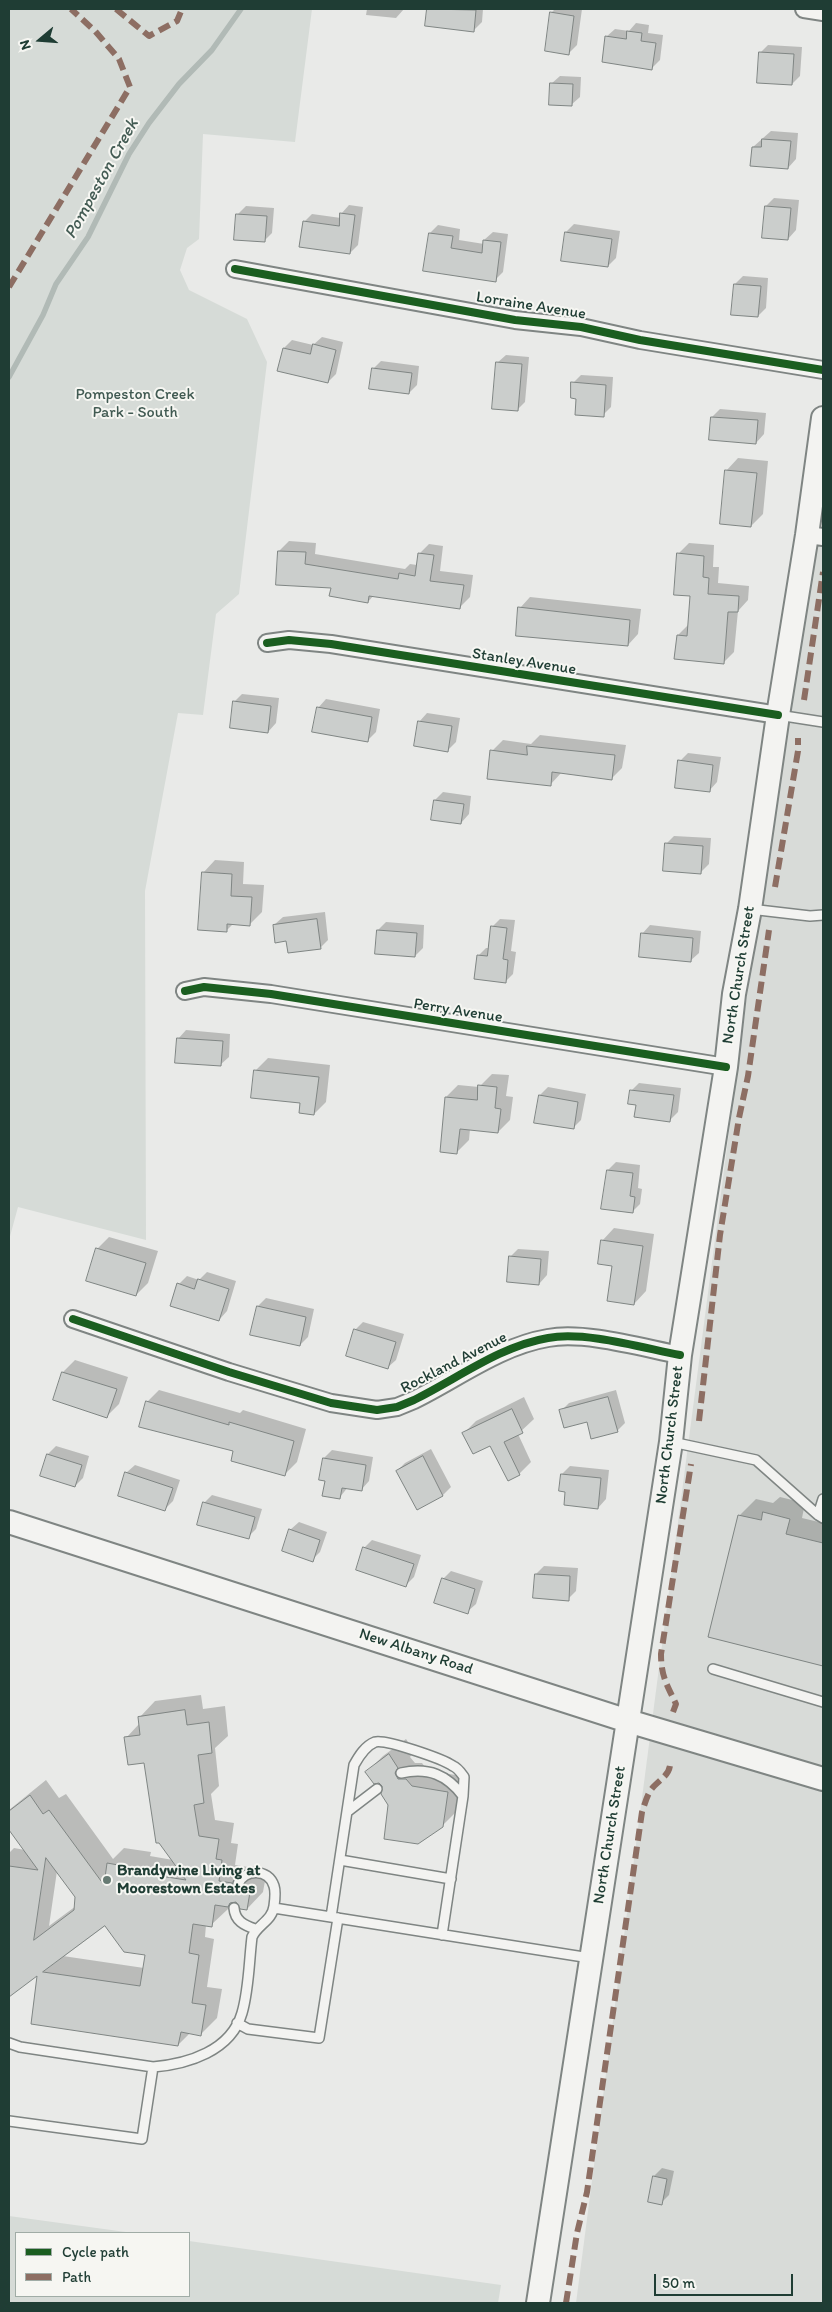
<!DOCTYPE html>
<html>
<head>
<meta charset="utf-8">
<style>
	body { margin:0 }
	#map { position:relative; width:832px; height:2312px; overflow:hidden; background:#e9eae8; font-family:Itim,sans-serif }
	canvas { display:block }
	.frame { position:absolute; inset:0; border:10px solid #1f3d34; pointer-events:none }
	.legend { position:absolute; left:15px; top:2232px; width:175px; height:65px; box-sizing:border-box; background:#f6f6f2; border:1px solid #a0aca6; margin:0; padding:6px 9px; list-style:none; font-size:15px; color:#1f3d34 }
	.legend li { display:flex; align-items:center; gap:10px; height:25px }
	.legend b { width:25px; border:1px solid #a0aca6 }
	.north { position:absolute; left:15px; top:15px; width:50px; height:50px; -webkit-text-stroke:4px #f6f6f2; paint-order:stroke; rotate:252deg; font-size:14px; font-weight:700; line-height:20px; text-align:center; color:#1f3d34 }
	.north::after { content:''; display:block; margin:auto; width:18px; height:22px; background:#1f3d34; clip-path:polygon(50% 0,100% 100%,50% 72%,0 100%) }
	.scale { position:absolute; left:654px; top:2274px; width:139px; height:22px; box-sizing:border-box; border:2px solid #1f3d34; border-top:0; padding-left:6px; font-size:15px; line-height:18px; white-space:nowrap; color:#1f3d34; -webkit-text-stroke:4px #f6f6f2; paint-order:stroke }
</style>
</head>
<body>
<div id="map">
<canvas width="832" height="2312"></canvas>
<div class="frame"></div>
<ul class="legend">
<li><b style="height:6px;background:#1b5e20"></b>Cycle path</li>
<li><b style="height:6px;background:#8d6e63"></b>Path</li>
</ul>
<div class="north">N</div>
<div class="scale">50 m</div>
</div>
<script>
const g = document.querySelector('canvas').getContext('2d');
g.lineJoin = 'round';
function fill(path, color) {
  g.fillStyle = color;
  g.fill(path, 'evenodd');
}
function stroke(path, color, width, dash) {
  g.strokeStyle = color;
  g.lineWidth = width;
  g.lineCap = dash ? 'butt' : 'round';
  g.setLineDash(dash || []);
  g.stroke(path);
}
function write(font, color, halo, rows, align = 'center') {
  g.font = font + ' Itim,sans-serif';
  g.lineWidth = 4;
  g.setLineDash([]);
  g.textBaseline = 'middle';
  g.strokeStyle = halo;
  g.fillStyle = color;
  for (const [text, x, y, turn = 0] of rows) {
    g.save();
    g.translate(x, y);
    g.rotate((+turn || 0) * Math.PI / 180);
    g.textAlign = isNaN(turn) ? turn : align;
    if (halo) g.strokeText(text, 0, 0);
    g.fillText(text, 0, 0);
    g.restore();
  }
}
fill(new Path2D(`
	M807,535L823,538V2303H576Z`), '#d8dbd8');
fill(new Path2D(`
	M9,9H312L295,142L203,134L199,239L187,248L180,270L189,290L247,319L267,362L239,594L216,614L203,715L178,713L145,891L146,1240L18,1207L9,1240Z
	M9,2216L133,2233H16V2296H189V2241L501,2285L498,2303H9Z`), '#d6dbd7');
fill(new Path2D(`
	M367,9H404L396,18L366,15Z
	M429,9H483L482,22L474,30L427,25Z
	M555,9H582L577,45L569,53L551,13Z
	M636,23L649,25L648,33L663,35L660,60L652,68L606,37L615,29L629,31Z
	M768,45L802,47L800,76L792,84L760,53Z
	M560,76L581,77L580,97L571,105L551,84Z
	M771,131L798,133L796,159L788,168L753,147Z
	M774,198L799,200L796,230L788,239L766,206Z
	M349,205L363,207L358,245L350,253L304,222L312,214L341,218V214Z
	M246,206L274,208L272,233L264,241L238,214Z
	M574,224L620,231L616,258L608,266L566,232Z
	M438,225L460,229L459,240L484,244V240L493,232L508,234L503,272L495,280L430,233Z
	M743,276L768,278L766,308L758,316L735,284Z
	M322,337L343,342L336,374L328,382L284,348L292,340L313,345Z
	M506,355L529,357L525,402L517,410L497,363Z
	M381,361L419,366L417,385L409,393L373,369Z
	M581,375L613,377L611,407L603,415L573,383Z
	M720,409L766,413L764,434L756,443L712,417Z
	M738,458L768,461L763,514L751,526L726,471Z
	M289,541L316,543L315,554L405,569L410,564L417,565L419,554L429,544L443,546L440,571L473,575L470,597L460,607L374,595L368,602L332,587L279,551Z
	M689,543L714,545L713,567H719L718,583L749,586L748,600L738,611L734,652L723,663L678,635L689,624L691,595L678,554Z
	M530,597L641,609L638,634L628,645L520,608Z
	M242,694L279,698L276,723L268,732L234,702Z
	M326,699L380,709L376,732L368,740L318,708Z
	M427,713L460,718L456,742L448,750L419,722Z
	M540,735L626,745L622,768L611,779L562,772L550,785L492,751L503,740L531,744Z
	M688,753L721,757L717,782L709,791L680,761Z
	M443,792L471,796L469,814L461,823L435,800Z
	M674,836L711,838L709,864L701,872L666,844Z
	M215,860L244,862L243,884L264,885L262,912L250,924L234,923L226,931L203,873Z
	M325,912L328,940L320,948L274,925L283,917Z
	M500,919L515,920L511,951L516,952L513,974L505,982L478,956L486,948H489L492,927Z
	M386,922L424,925L423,948L415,956L378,930Z
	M650,925L701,931L699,953L690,961L642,934Z
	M186,1030L230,1034L229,1057L220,1065L178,1039Z
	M268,1058L330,1065L326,1102L314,1114L302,1102L253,1096L256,1070Z
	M492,1074L509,1075L506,1096L513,1097L510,1120L498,1132L470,1129L469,1140L457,1152L446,1097L458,1085L479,1087Z
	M639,1083L681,1088L678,1112L670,1120L637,1104L631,1091Z
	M548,1087L586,1094L581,1120L573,1128L536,1122L540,1095Z
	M616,1162L640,1165L638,1188L642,1189L640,1204L632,1212L608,1170Z
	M614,1228L654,1234L646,1291L634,1304L602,1241Z
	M109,1237L158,1251L148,1283L136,1295L97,1249Z
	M518,1249L549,1251L547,1275L539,1284L510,1257Z
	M207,1272L236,1281L227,1311L219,1320L179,1284L187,1276L199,1280Z
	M266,1298L314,1309L308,1337L300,1345L258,1306Z
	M363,1322L404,1334L396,1360L387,1368L355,1330Z
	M75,1360L128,1377L119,1404L107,1416L54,1400L63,1372Z
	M159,1390L240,1413L243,1410L306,1429L297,1462L285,1474L235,1450L147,1402Z
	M616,1390L625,1423L617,1431L561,1411L569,1403Z
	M524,1397L534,1419L518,1434L531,1462L519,1474L491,1444L464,1433L476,1421Z
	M56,1446L89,1456L83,1478L75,1486L42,1475L48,1454Z
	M431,1449L451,1487L443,1495L417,1508L397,1471L405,1463Z
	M332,1450L373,1457L369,1481L361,1490L348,1487L340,1497L326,1480L321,1479L324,1458Z
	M135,1465L180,1480L173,1501L165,1509L126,1473Z
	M570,1466L609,1470L606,1499L598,1508L562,1474Z
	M212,1495L262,1509L256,1529L248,1537L204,1503Z
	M780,1497L805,1503L802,1518L823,1523V1665L710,1636L740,1515L756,1499L773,1503Z
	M299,1522L327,1532L320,1552L312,1560L290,1530Z
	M372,1540L421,1555L414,1577L406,1585L364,1548Z
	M544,1566L578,1568L576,1591L568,1599L536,1574Z
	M451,1571L483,1581L476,1604L467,1612L443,1579Z
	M201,1695L203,1709L225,1706L228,1736L215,1748L219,1786L211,1794L215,1820L234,1823L231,1843L238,1844L235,1865L248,1867L249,1871L267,1870L263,1892L247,1909L236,1901H231L228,1909L211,1925H206L205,1937L214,1939L207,1987L222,1989L217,2018L201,2034L190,2033L178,2045L39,1973L9,1996V1935L23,1925L9,1923V1853L14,1848L25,1850L9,1828V1810L46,1780L59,1798L66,1794L113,1859L124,1848L151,1852L150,1856L173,1860L145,1761L126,1738L140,1723L139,1718L155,1701ZM57,1871L76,1896V1906L49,1926ZM105,1924L146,1954L144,1968L63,1956Z
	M406,1739L414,1751L410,1757L415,1763H422L428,1771L463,1776L459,1809L442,1826L390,1804L384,1785L367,1772L383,1756Z
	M662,2168L674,2171L669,2195L661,2203L654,2176Z`), '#0003');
stroke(new Path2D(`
	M9,377L43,315L56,284L88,237L129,154L149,123L179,84L212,50L241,9`), '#b1bab6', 5.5);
const building = new Path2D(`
	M427,9L476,10L474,32L425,26Z
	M550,12L574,16L569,55L545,51Z
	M627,31L642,33L641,41L656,43L652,70L602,62L605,36L626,39Z
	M759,52L794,54L792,85L757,83Z
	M550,83L573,84L572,106L549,105Z
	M762,139L791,141L788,169L750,166L752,147H761Z
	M765,206L791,208L788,240L762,238Z
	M340,213L355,215L350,254L299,247L303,221L339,226Z
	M236,214L267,216L265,242L234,240Z
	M565,232L612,239L608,267L561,261Z
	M429,233L453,236L451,248L482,253L483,240L501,242L496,282L423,271Z
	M734,284L761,286L758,317L731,315Z
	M313,344L336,350L328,383L277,371L283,348L310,354Z
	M496,362L522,364L518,411L492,409Z
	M372,368L412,373L409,394L369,389Z
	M571,382L606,385L604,417L575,415L576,399L571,398Z
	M711,417L758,420L756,444L709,440Z
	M725,470L757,473L751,527L720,524Z
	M278,551L306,552L305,564L398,579L399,573L415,576L418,553L434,555L430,581L464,585L460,609L369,596L368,603L329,596L331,588L276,585Z
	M677,553L704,556L703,577L709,578L708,594L739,596L738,612H728L724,664L674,659L677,635L687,636L690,596L674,595Z
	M518,607L630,620L628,646L516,636Z
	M233,701L271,706L268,733L230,728Z
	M317,707L372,717L368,742L312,732Z
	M418,721L452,726L448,752L414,746Z
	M527,746L615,755L612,780L552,772L551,786L487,779L490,750L527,755Z
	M678,760L713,765L710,792L675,788Z
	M434,800L464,804L461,824L431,820Z
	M665,843L703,846L701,874L663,871Z
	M202,872L232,874L231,896L252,897L250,926L227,924V932L198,930Z
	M317,919L321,949L288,953L286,941L275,943L273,925Z
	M491,926L507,928L503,959L508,960L506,983L474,979L477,955L487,956Z
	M377,930L417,933L415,957L375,954Z
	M641,933L693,938L691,962L639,957Z
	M177,1038L223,1041L221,1066L175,1063Z
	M254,1070L319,1077L314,1115L299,1113L300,1103L251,1098Z
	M478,1085L497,1087L495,1108L501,1109L498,1133L460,1129L457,1154L440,1152L445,1097L477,1100Z
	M630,1090L674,1095L670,1122L634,1117L636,1105L628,1104Z
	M539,1095L578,1102L574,1129L534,1123Z
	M607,1170L633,1173L630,1196L635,1197L633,1213L601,1209Z
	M601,1240L643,1246L634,1305L607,1301L612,1266L598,1264Z
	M96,1248L146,1263L136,1296L86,1281Z
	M509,1256L541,1259L539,1285L507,1282Z
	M198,1279L229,1289L219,1321L170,1306L177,1283L194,1289Z
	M257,1306L306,1317L300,1346L250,1335Z
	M354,1329L396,1342L388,1369L346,1356Z
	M62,1372L117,1389L107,1418L53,1400Z
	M608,1397L618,1432L591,1439L587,1422L564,1428L559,1410Z
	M146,1401L229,1425V1422L294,1441L285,1476L231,1461L233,1451L139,1427Z
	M512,1409L523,1433L504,1442L520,1475L508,1481L490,1446L473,1454L462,1433Z
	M47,1454L82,1465L75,1487L40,1476Z
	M423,1456L443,1496L417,1510L396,1471Z
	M323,1458L366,1465L362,1491L342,1488L340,1499L322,1496L325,1481L319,1480Z
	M125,1472L173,1488L165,1511L118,1496Z
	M561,1474L601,1478L598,1509L564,1505L565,1492L559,1491Z
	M203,1502L255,1517L249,1539L197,1525Z
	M763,1512L790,1519L786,1534L823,1543V1666L708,1637L738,1515L761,1520Z
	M289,1529L320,1540L313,1562L282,1551Z
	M363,1547L414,1564L406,1587L356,1570Z
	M535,1574L570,1576L569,1601L533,1598Z
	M442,1578L475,1589L468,1614L434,1603Z
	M185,1710L187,1725L209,1722L212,1753L198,1755L204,1803L194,1805L199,1836L219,1839L216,1859L222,1860L219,1881L232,1883L233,1887L237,1890L245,1885L251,1886L247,1910L240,1909L236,1902L230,1903L228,1907L215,1905L212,1927L193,1924L189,1953L199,1955L192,2003L206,2005L201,2036L181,2032L178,2046L31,2024L37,1976L9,1997V1866L38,1870L9,1830V1811L30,1795L43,1814L49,1810L104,1885L107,1863L135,1868V1872L186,1880L159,1843H156L144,1763L128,1765L124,1737L140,1735L138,1717ZM46,1858L75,1897L74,1910L34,1940ZM105,1926L124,1952L145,1955L140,1986L43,1972Z
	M389,1754L398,1768L395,1773L398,1779H406L412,1786L448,1792L443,1827L418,1844L384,1839L388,1805L381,1794L382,1786L379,1783L374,1784L365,1772Z
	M653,2176L667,2179L662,2205L648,2202Z`);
fill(building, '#cbcecc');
stroke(building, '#7f8583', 1);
const lane = new Path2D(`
	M778,715L823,722
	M750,909L810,916L823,915
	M672,1442L756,1460L818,1515L823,1518
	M818,1515L823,1499
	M713,1669L823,1702
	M401,1773C429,1767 447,1775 463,1796
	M347,1812L377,1789
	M340,1860L451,1879
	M234,1908C235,1921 244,1925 255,1929
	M274,1908L590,1958
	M331,1917L354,1765C359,1756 365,1746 375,1742C386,1739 443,1759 453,1766C458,1768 461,1773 464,1777L463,1796L442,1935
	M237,2023L248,2029L319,2038L338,1918
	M9,2043L20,2047L153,2067C188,2064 231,2051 242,2013C249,1989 249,1961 252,1937C258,1924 272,1921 274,1906C275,1899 276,1892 274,1886C268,1868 245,1869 238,1884
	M9,2121L142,2139L153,2067`);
const street = new Path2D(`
	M804,9L823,12
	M235,269L515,320L581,327L640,340L823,370
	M807,535L823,537
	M267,643L289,640L331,644L778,715
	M185,991L204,987L271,994L726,1067
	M73,1319L229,1372L331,1403L377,1410L397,1407L414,1400C457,1379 500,1346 548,1338C585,1331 643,1348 680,1355`);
const secondary = new Path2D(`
	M9,1522L628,1721L823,1779
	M538,2303L671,1442L680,1355L726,1067L734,994L750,909L778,715L807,535L823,418`);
stroke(lane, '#7f8583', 12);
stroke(street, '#7f8583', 20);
stroke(secondary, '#7f8583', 26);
stroke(lane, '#f3f3f1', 9);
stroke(street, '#f3f3f1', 16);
stroke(secondary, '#f3f3f1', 22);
stroke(new Path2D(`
	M116,9L149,36L177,21L182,9
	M9,287L130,87L119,59L95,31L71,9
	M804,700L823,572
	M775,887L798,751V738
	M699,1421L720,1235L739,1118L748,1076L769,930
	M673,1712L676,1704C667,1685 661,1676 661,1654L691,1464
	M566,2303L577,2233L587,2192L642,1812C644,1806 646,1799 649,1793C656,1780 672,1777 670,1760`), '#8d6e63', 6, [12, 6]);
stroke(new Path2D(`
	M235,269L515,320L581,327L640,340L823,370
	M267,643L289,640L331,644L778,715
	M185,991L204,987L271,994L726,1067
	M73,1319L229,1372L331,1403L377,1410L397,1407L414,1400C457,1379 500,1346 548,1338C585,1331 643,1348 680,1355`), '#1b5e20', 8);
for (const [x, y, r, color] of [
	[107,1880,5,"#667a73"]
]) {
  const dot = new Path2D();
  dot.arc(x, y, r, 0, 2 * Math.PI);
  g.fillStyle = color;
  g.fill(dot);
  stroke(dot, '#f6f6f2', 2);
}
write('16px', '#1f3d34', '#f6f6f2', [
	["Lorraine Avenue",531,306,9],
	["Stanley Avenue",524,662,9],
	["North Church Street",739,975,-81],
	["Perry Avenue",458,1011,9],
	["Rockland Avenue",454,1363,-27],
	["North Church Street",670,1435,-83],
	["New Albany Road",416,1652,18],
	["North Church Street",610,1835,-81]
]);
write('16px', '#415a52', '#f6f6f2', [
	["Pompeston Creek",135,395],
	["Park - South",135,413]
]);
write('bold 16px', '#1f3d34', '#f6f6f2', [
	["Brandywine Living at",117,1871],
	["Moorestown Estates",117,1889]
], 'left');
write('italic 18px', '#445c54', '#f6f6f2', [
	["Pompeston Creek",102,179,-61]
]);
</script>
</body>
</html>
